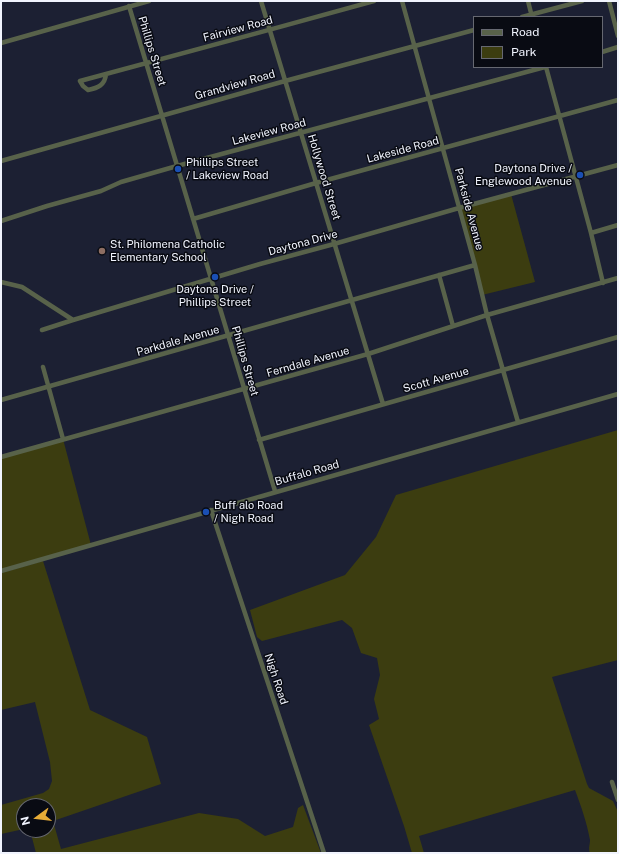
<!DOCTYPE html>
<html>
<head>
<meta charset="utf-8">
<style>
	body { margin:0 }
	#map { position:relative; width:619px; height:854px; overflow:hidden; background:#1c2033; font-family:"Public Sans",sans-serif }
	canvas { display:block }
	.frame { position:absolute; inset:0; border:2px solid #f1f4fe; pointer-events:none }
	.legend { position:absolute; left:473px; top:16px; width:130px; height:52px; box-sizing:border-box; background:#090b13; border:1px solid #666871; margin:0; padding:5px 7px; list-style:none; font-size:12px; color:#f1f4fe }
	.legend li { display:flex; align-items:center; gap:8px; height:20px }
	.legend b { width:20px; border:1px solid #666871 }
	.north { position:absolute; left:16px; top:798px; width:40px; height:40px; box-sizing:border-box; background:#090b13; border:1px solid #666871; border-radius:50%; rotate:255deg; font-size:11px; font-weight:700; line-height:16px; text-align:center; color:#f1f4fe }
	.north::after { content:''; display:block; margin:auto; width:14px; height:18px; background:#e7ac37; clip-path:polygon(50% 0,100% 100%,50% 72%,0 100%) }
</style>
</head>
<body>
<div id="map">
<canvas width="619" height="854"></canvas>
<div class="frame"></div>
<ul class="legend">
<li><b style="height:5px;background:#58624a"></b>Road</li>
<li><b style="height:11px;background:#3c3d10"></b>Park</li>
</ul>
<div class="north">N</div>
</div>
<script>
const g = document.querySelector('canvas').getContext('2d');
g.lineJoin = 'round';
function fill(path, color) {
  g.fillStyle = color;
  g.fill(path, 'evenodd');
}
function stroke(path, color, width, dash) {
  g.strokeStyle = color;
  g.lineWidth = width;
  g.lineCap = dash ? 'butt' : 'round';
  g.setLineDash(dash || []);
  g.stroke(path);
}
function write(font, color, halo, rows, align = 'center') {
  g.font = font + ' "Public Sans",sans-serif';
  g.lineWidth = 3;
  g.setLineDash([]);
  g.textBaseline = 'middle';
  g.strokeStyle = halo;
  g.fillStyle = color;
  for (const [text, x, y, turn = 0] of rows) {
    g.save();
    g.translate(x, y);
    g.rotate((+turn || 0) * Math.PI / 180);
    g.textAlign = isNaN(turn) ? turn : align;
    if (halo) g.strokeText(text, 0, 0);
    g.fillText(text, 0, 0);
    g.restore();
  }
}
fill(new Path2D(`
	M511,194L535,282L482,295L459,208Z
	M618,430V660L552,677L587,784L589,788L613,801L618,812V853H590C588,848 590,845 590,840C587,823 581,806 575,790L419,836L424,853H412L404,826L369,725L379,719L374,699L380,675L377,658L361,653L352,628L342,620L262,641L257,637L250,610L345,575L376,537L396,495C470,473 544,452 618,430Z
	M63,439L91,545L1,570V457Z
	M43,561L90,710L147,737L161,784L53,821L61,849L199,813L238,819L265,836L293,827L298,808L303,805L321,853H36L30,830H48V806H24V829L1,834V805L43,793L49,789L52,781L50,762L35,702L1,710V573Z`), '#3c3d10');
stroke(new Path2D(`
	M261,1L383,404
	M402,1L475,265L487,315L518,422
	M528,1L532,17
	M609,1L618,36
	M129,6L275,491
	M522,17L582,1
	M1,43L149,1
	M602,52L618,47
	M546,67L591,233L603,283
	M106,74C105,85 98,88 88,90L83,86L80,81C179,55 276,28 374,1
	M1,161L285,81L474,30
	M193,219L316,183L618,100
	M1,221L47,206L101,191L121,182L177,166L545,67
	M591,233L618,225
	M439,275L453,326
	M1,282L22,287L73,320
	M42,330L73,320L260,264L334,244L459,208L618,165
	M43,367L63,439
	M1,400L475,265
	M259,440L618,337
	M1,457L368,354L487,315L618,278
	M211,510L324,853
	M1,571L618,394
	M612,782L618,800`), '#58624a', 4.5);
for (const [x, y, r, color] of [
	[178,169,4,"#1a4fb4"],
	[580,175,4,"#1a4fb4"],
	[102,251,4,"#8d6e63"],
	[215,277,4,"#1a4fb4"],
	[206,512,4,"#1a4fb4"]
]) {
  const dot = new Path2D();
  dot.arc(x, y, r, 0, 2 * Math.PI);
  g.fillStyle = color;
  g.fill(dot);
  stroke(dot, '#090b13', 1.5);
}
write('11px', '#f1f4fe', '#090b13', [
	["Fairview Road",238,29,-15],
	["Phillips Street",152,51,73],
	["Grandview Road",235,85,-16],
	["Lakeview Road",269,132,-15],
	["Lakeside Road",403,150,-15],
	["Hollywood Street",324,177,73],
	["Parkside Avenue",469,209,75],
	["Daytona Drive",303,243,-15],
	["Parkdale Avenue",178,341,-16],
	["Phillips Street",245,361,74],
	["Ferndale Avenue",308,362,-16],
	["Scott Avenue",436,380,-16],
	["Buffalo Road",307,473,-16],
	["Nigh Road",276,679,72]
]);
write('11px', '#f1f4fe', '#090b13', [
	["Phillips Street",186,163],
	["/ Lakeview Road",186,176],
	["Daytona Drive /",572,169,"right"],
	["Englewood Avenue",572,182,"right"],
	["St. Philomena Catholic",110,245],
	["Elementary School",110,258],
	["Daytona Drive /",215,290,"center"],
	["Phillips Street",215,303,"center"],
	["Buff alo Road",214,506],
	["/ Nigh Road",214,519]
], 'left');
</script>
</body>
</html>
